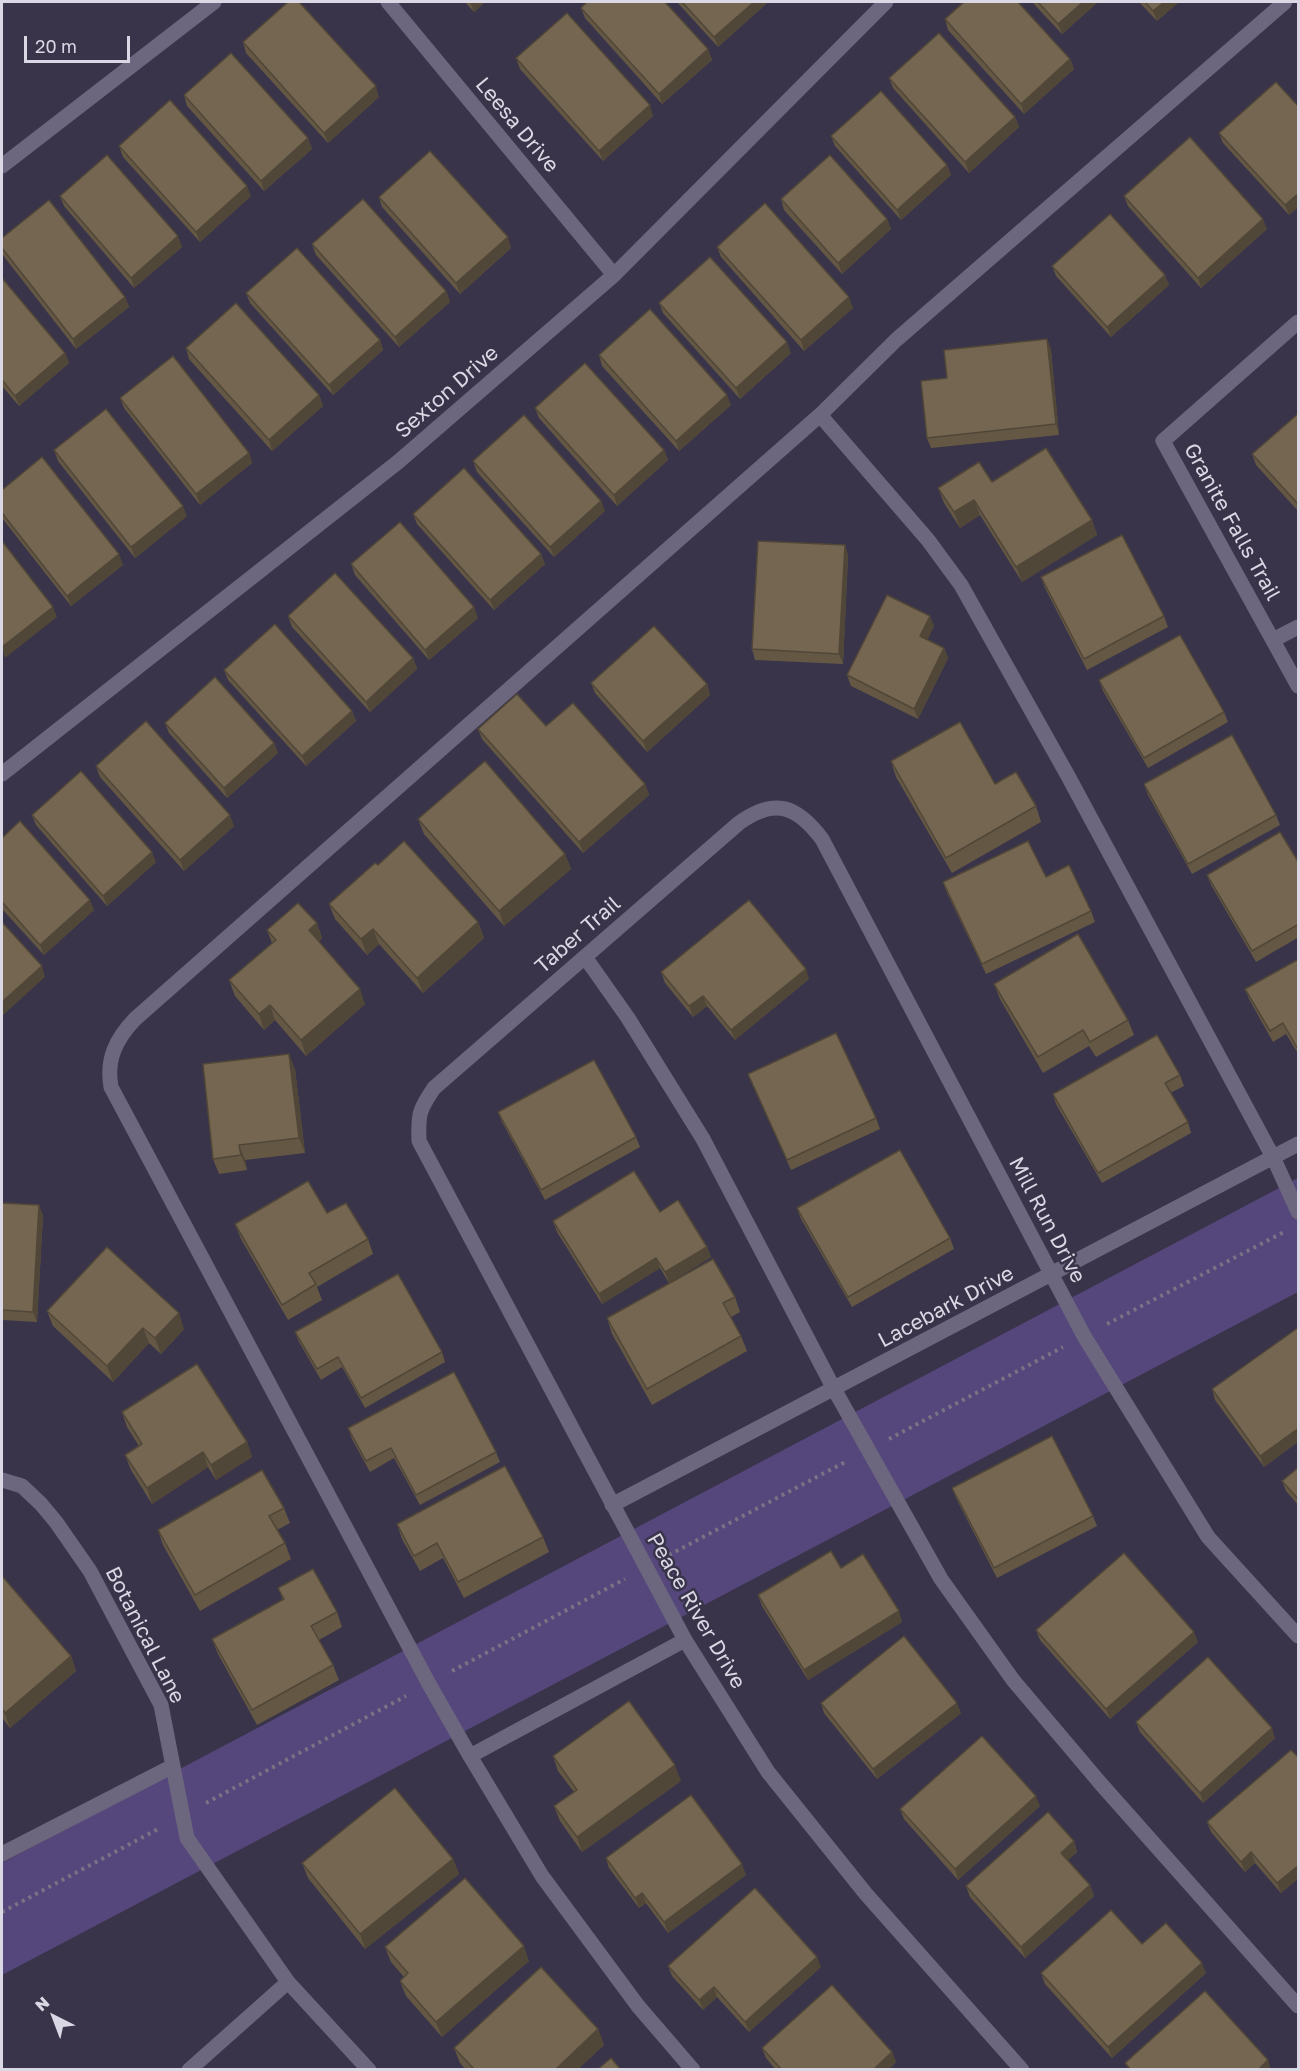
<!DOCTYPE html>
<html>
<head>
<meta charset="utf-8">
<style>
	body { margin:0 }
	#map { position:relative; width:1300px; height:2071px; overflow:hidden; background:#393449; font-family:"Golos Text",sans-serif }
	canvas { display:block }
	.frame { position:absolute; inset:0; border:3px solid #dbd8e5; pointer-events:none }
	.north { position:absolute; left:24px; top:1987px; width:60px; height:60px; -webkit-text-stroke:4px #393449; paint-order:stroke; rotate:318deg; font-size:16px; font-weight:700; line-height:24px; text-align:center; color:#dbd8e5 }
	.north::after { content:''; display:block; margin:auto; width:21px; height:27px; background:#dbd8e5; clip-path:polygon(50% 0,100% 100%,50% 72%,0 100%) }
	.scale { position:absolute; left:24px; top:36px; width:106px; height:27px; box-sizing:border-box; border:3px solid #dbd8e5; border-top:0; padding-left:8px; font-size:18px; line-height:21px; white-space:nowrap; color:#dbd8e5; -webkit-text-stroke:4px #393449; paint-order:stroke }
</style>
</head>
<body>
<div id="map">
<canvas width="1300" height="2071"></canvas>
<div class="frame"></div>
<div class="north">N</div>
<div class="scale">20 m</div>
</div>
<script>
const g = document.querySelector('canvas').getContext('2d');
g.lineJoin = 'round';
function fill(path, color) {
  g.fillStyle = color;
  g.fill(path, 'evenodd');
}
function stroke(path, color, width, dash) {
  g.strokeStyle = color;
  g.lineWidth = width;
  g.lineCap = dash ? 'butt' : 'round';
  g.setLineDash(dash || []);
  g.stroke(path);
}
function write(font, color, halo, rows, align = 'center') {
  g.font = font + ' "Golos Text",sans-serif';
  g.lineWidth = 5;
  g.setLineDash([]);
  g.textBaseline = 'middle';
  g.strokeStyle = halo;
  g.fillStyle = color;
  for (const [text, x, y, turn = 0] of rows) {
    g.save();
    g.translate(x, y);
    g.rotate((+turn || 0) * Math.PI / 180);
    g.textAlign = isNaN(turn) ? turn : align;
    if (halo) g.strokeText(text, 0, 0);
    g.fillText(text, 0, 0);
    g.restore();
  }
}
fill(new Path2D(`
	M1298,1178V1292L2,1975V1863Z`), '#55477b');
stroke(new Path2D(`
	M1107,1324L1284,1232
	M889,1439L1063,1347
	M669,1555L845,1462
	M452,1671L625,1579
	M206,1803L406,1696
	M2,1912L160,1828`), '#787385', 4, [3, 4.5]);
stroke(new Path2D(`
	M388,2L614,275
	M2,166L214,2
	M1298,322L1163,441L1298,686
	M820,415L928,540L961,585L1068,776L1273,1157L1298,1212
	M1273,640L1298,627
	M2,774L398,462L614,275L886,2
	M585,957L628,1018L703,1139L834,1389L941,1579L1013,1680L1101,1784L1298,2006
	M2,1480L22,1486L41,1504L56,1522L90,1571L161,1705L187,1838L288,1982L369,2070
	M612,1505L1298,1144
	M470,1756L685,1640
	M2,1854L173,1766
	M189,2070L288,1982
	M693,2070L638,2006L542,1876L470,1756L429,1684L111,1087C106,1059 116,1039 135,1019L820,415L896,340L1285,2
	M1022,2070L866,1894L768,1772L685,1640L419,1141C418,1114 419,1110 434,1088L739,823C775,797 797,806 822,839L1084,1336L1208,1537L1298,1636`), '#6c677e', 15);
fill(new Path2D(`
	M465,2H485L474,12Z
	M677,2H767V3L718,47Z
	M1032,2H1098L1062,34Z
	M1139,2H1179L1157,21Z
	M581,8L708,49L712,60L662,104L585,18Z
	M945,19L1070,59L1074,69L1024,114L948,30Z
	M243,42L379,97L328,143L246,53Z
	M516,58L653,116L603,161L520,69Z
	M889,78L1015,117L1019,127L969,173L893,88Z
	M1276,82L1289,215L1223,143L1219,133Z
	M184,95L308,138L312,149L264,191L187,106Z
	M831,136L947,165L951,175L901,220L835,146Z
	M119,146L251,196L200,242L123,157Z
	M60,196L182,247L134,288L64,206Z
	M1124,196L1267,229L1201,288L1128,206Z
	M379,197L511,248L460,294L382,207Z
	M781,199L887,219L891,229L842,274L784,210Z
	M2,238L125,297L129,307L76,349L2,254Z
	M312,244L446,291L450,302L399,347L316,255Z
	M717,247L853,308L804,351L721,257Z
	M1052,266L1165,275L1169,285L1111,337L1056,276Z
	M2,278L65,353L69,363L19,406L2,386Z
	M246,293L380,340L383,350L333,395L250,303Z
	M659,303L791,353L740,399L663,313Z
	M1047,339L1051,350L1059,435L931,448L927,438L947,378Z
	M186,348L319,395L323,406L272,451L189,359Z
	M599,355L731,405L679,451L602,366Z
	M120,398L249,453L252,463L200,505L124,408Z
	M535,408L664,450L668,460L617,506L539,418Z
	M1299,413V512L1256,465L1252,454Z
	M54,450L187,516L135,558L58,461Z
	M473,461L605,511L554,557L477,472Z
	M992,482L1092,520L1097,535L1022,582L980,515L960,528L944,503L938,488Z
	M2,490L123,565L71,606L2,518Z
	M413,514L541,554L545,564L494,610L417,524Z
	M845,545L848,556L843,664L755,660L752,649Z
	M351,564L478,618L429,660L355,575Z
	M1041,577L1164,616L1168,627L1087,670L1045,588Z
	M288,616L413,658L417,669L370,712L292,627Z
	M934,626L927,640L944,648L948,658L918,719L851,686L847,675Z
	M224,670L352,711L356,721L306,766L228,680Z
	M1099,680L1224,712L1228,722L1148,768L1103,691Z
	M591,683L707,684L710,695L647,752L595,693Z
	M165,723L274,743L278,753L227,798L169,733Z
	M546,726L645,784L649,795L583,853L482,739L478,729Z
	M891,761L995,784L1036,806L1041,822L952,873L896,777Z
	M96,766L234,826L184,871L100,777Z
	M1144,784L1276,815L1280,825L1192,874L1148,795Z
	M32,815L156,862L107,906L36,825Z
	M418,819L565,854L571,869L504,926L424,834Z
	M2,838L94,910L44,955L2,909Z
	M1299,863V937L1256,962L1211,885L1207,875Z
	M378,865L478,922L484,938L423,993L379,944L367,955L335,919L329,904Z
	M943,882L1091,911L1095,922L986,974L947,893Z
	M317,923L322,938L319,942L365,1004L306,1056L275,1020L264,1030L235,996L229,980L272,943L267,930Z
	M1299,959V1055L1286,1034L1273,1042L1249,999L1245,989Z
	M661,972L809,979L735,1040L707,1006L693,1017L665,983Z
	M994,984L1128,1020L1134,1035L1096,1057L1089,1046L1043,1073L1000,999Z
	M295,1069L305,1153L245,1160L247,1170L219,1174L213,1159Z
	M748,1074L876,1118L880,1129L791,1170L752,1084Z
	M1180,1075L1184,1086L1170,1093L1188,1122L1191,1133L1102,1183L1056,1104L1053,1094Z
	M498,1112L636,1137L640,1147L545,1200L502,1122Z
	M2,1203L43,1215L37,1322L2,1320Z
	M797,1208L950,1238L954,1249L852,1307L801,1219Z
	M660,1212L707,1247L711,1257L669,1283L660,1268L602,1304L557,1232L553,1221Z
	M327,1213L368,1239L373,1254L317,1287L322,1300L288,1320L241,1239L235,1224Z
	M735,1297L740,1312L731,1317L741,1336L747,1351L652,1405L612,1334L607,1318Z
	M47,1311L184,1329L161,1354L149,1343L113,1382L53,1326Z
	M1299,1327V1441L1264,1467L1215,1400L1212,1389Z
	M295,1332L442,1352L445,1362L365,1408L342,1367L321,1380L299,1342Z
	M122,1412L247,1442L252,1457L216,1480L208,1467L152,1504L131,1470L125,1455L139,1446L127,1427Z
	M348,1428L496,1452L500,1462L420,1505L394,1458L370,1472L352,1439Z
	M1299,1467V1506L1286,1491L1282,1481Z
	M952,1488L1093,1516L1097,1526L997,1578L956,1498Z
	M284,1508L290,1523L277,1530L285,1543L291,1559L200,1611L163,1545L158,1530Z
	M397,1524L543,1537L549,1552L464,1598L443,1558L420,1571L402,1539Z
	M841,1568L902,1622L808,1680L762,1606L758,1595Z
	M2,1576L71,1656L76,1671L10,1728L2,1718Z
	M278,1588L337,1612L342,1627L319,1640L333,1665L339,1680L257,1725L218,1654L212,1639L283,1600Z
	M1036,1630L1198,1642L1110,1719L1040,1640Z
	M821,1703L961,1713L877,1779L824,1713Z
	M1136,1722L1275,1738L1203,1803L1140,1732Z
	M553,1756L681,1781L582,1852L560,1821L554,1806L574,1792L558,1771Z
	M1299,1758V1878L1281,1893L1255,1863L1245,1872L1211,1832L1207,1822Z
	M1040,1806L958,1880L904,1819L900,1809Z
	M1074,1841L1077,1852L1068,1860L1090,1885L1094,1896L1025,1958L970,1897L966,1886Z
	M606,1858L746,1875L668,1933L646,1903L639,1908L609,1868Z
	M453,1859L459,1874L365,1949L308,1878L302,1863Z
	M385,1947L529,1961L442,2037L406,1996L400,1981L404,1977L391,1962Z
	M668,1966L821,1967L749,2032L717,1997L703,2010L672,1976Z
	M1041,1973H1206L1112,2058L1045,1984Z
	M598,2029L604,2045L577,2070H466L460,2063L454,2048Z
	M762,2048L892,2052L896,2062L888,2070H776L766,2058Z`), '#645845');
fill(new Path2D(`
	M470,2H485L474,12Z
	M754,2H767V3L718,47L714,37Z
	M1083,2H1098L1062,34L1058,24Z
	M1164,2H1179L1157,21L1153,11Z
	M708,49L712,60L662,104L659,94Z
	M1070,59L1074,69L1024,114L1021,104Z
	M376,86L379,97L328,143L324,133Z
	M650,105L653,116L603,161L599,151Z
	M1015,117L1019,127L969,173L965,162Z
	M308,138L312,149L264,191L261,181Z
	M947,165L951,175L901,220L897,210Z
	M247,186L251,196L200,242L196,232Z
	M1299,193V207L1289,215L1285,205Z
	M887,219L891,229L842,274L838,263Z
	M1263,219L1267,229L1201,288L1198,278Z
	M178,236L182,247L134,288L131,278Z
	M508,237L511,248L460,294L456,283Z
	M1165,275L1169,285L1111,337L1107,327Z
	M446,291L450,302L399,347L395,337Z
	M125,297L129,307L76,349L73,339Z
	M849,297L853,308L804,351L801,340Z
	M1047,339L1051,350L1059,435L1056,424Z
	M380,340L383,350L333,395L329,385Z
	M787,342L791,353L740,399L736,388Z
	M65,353L69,363L19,406L15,396Z
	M319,395L323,406L272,451L269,440Z
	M727,395L731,405L679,451L676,441Z
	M664,450L668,460L617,506L614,495Z
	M249,453L252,463L200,505L196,494Z
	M974,500L980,515L960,528L954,512Z
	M601,501L605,511L554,557L550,547Z
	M183,506L187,516L135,558L131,547Z
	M1092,520L1097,535L1022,582L1016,567Z
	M845,545L848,556L843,664L839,654Z
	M119,554L123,565L71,606L67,596Z
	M541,554L545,564L494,610L490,600Z
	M53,607L57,617L5,658L2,647Z
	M474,607L478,618L429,660L425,650Z
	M930,616L934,626L924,647L920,636Z
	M944,648L948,658L918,719L914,709Z
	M413,658L417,669L370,712L366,702Z
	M707,684L710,695L647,752L643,741Z
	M352,711L356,721L306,766L302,756Z
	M274,743L278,753L227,798L224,788Z
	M645,784L649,795L583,853L579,842Z
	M230,815L234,826L184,871L180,860Z
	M152,852L156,862L107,906L103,896Z
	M565,854L571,869L504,926L499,911Z
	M90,900L94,910L44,955L40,945Z
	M478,922L484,938L423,993L417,978Z
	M317,923L322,938L314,946L309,930Z
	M373,929L379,944L367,955L361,939Z
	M42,966L45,977L2,1016V1002Z
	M806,969L809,979L735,1040L731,1030Z
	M360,989L365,1004L306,1056L301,1040Z
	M703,996L707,1006L693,1017L689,1006Z
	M270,1005L275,1020L264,1030L259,1014Z
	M289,1054L295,1069L305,1153L299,1138Z
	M239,1145L245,1160L247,1170L241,1155Z
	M39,1205L43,1215L37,1322L33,1312Z
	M707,1247L711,1257L669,1283L665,1272Z
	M656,1258L660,1268L602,1304L599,1294Z
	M179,1313L184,1329L161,1354L155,1338Z
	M143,1328L149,1343L113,1382L107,1366Z
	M1299,1428V1441L1264,1467L1260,1456Z
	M247,1442L252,1457L216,1480L211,1465Z
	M203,1452L208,1467L152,1504L147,1488Z
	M899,1611L902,1622L808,1680L804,1670Z
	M1194,1632L1198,1642L1110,1719L1106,1709Z
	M71,1656L76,1671L10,1728L5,1713Z
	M957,1703L961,1713L877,1779L873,1769Z
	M1272,1728L1275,1738L1203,1803L1200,1793Z
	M675,1765L681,1781L582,1852L577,1837Z
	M1036,1796L1040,1806L958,1880L955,1869Z
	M1074,1841L1077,1852L1065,1863L1061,1853Z
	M1251,1852L1255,1863L1245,1872L1241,1862Z
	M453,1859L459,1874L365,1949L360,1934Z
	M742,1864L746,1875L668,1933L664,1922Z
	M1299,1865V1878L1281,1893L1277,1883Z
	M1090,1885L1094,1896L1025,1958L1021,1947Z
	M642,1893L646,1903L639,1908L635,1898Z
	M524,1946L529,1961L442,2037L436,2022Z
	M817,1957L821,1967L749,2032L745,2022Z
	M1202,1963L1206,1973L1112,2058L1108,2047Z
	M714,1987L717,1997L703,2010L699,2000Z
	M598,2029L604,2045L577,2070H555Z
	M892,2052L896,2062L888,2070H873Z
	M1268,2060L1271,2070H1258Z`), '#514738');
const building = new Path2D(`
	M288,2H299L376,86L324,133L243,42Z
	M587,2H665L708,49L659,94L581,8Z
	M682,2H754L714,37Z
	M964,2H1018L1070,59L1021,104L945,19Z
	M1038,2H1083L1058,24Z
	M1145,2H1164L1153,11Z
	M567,13L650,105L599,151L516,58Z
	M939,33L1015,117L965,162L889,78Z
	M231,53L308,138L261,181L184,95Z
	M1276,82L1299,107V193L1285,205L1219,133Z
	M881,91L947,165L897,210L831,136Z
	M170,100L247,186L196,232L119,146Z
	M1190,137L1263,219L1198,278L1124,196Z
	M430,151L508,237L456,283L379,197Z
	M107,155L178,236L131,278L60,196Z
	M830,155L887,219L838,263L781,199Z
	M363,199L446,291L395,337L312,244Z
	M49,200L125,297L73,339L2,248V238Z
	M765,203L849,297L801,340L717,247Z
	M1110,214L1165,275L1107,327L1052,266Z
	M297,248L380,340L329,385L246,293Z
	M710,257L787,342L736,388L659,303Z
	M2,278L65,353L15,396L2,380Z
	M236,303L319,395L269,440L186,348Z
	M650,309L727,395L676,441L599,355Z
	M1047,339L1056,424L927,438L921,381L947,378L944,350Z
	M173,356L249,453L196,494L120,398Z
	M585,363L664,450L614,495L535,408Z
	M106,409L183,506L131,547L54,450Z
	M1299,413V505L1252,454Z
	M524,415L601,501L550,547L473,461Z
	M1046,448L1092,520L1016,567L974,500L954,512L938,488L979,462L992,482Z
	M42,457L119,554L67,596L2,513V490Z
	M464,468L541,554L490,600L413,514Z
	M400,522L474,607L425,650L351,564Z
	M1122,535L1164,616L1084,659L1041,577Z
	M2,541L53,607L2,647Z
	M758,541L845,545L839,654L752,649Z
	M335,573L413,658L366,702L288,616Z
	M887,595L930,616L920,636L944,648L914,709L847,675Z
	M275,624L352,711L302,756L224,670Z
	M654,626L707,684L643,741L591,683Z
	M1180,635L1224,712L1144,758L1099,680Z
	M215,677L274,743L224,788L165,723Z
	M517,694L546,726L573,703L645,784L579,842L478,729Z
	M146,721L230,815L180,860L96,766Z
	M960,722L995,784L1016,772L1036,806L946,858L891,761Z
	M1232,735L1276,815L1188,864L1144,784Z
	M485,761L565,854L499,911L418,819Z
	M81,771L152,852L103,896L32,815Z
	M20,821L90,900L40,945L2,902V838Z
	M1280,832L1299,863V924L1252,951L1207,875Z
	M404,841L478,922L417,978L373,929L361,939L329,904L375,863L378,865Z
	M1028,841L1046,877L1069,865L1091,911L982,964L943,882Z
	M749,900L806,969L731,1030L703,996L689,1006L661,972Z
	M298,903L317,923L309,930L360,989L301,1040L270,1005L259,1014L229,980L276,940L267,930Z
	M2,922L42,966L2,1002Z
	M1078,934L1128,1020L1090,1042L1083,1030L1038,1057L994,984Z
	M1299,959V1051L1283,1023L1270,1031L1245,989Z
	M836,1033L876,1118L787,1160L748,1074Z
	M1157,1035L1180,1075L1165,1083L1188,1122L1098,1173L1053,1094Z
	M289,1054L299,1138L239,1145L241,1155L213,1159L203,1064Z
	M594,1060L636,1137L541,1190L498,1112Z
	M900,1150L950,1238L848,1297L797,1208Z
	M634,1171L660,1212L678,1200L707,1247L665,1272L656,1258L599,1294L553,1221Z
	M308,1181L327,1213L346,1203L368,1239L309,1273L316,1284L282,1305L235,1224Z
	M2,1203L39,1205L33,1312L2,1310Z
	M107,1247L179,1313L155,1338L143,1328L107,1366L47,1311Z
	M713,1259L735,1297L723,1303L741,1336L647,1389L607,1318Z
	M398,1274L442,1352L361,1398L338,1357L317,1369L295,1332Z
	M1299,1327V1428L1260,1456L1212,1389Z
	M197,1364L247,1442L211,1465L203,1452L147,1488L125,1455L142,1444L122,1412Z
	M454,1372L496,1452L416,1495L391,1448L366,1461L348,1428Z
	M1052,1436L1093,1516L994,1568L952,1488Z
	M505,1466L543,1537L458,1582L437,1543L414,1556L397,1524Z
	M1299,1467V1500L1282,1481Z
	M262,1470L284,1508L269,1516L285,1543L195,1595L158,1530Z
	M831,1551L841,1568L863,1554L899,1611L804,1670L758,1595Z
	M1124,1553L1194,1632L1106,1709L1036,1630Z
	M313,1569L337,1612L311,1626L333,1665L252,1710L212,1639L284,1599L278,1588Z
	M2,1576L71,1656L5,1713L2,1709Z
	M904,1636L957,1703L873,1769L821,1703Z
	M1208,1657L1272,1728L1200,1793L1136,1722Z
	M629,1701L675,1765L577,1837L554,1806L577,1790L553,1756Z
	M982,1736L1036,1796L955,1869L900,1809Z
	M1291,1750L1299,1758V1865L1277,1883L1251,1852L1241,1862L1207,1822Z
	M395,1788L453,1859L360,1934L302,1863Z
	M691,1795L742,1864L664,1922L642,1893L635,1898L606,1858Z
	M1048,1812L1074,1841L1061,1853L1090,1885L1021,1947L966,1886Z
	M465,1878L524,1946L436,2022L400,1981L408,1973L385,1947Z
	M755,1888L817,1957L745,2022L714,1987L699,2000L668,1966Z
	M1111,1910L1142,1944L1166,1923L1202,1963L1108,2047L1041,1973Z
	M541,1967L598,2029L555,2070H475L454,2048Z
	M832,1985L892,2052L873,2070H782L762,2048Z
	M1205,1991L1268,2060L1258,2070H1131L1125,2063Z
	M611,2058L621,2070H597Z`);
fill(building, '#746650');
stroke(building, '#514738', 1.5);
write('21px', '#dbd8e5', '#393449', [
	["Leesa Drive",517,125,50],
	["Sexton Drive",447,392,-41],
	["Granite Falls Trail",1232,522,61],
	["Taber Trail",578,935,-41],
	["Mill Run Drive",1047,1220,62],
	["Lacebark Drive",946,1307,-28],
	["Peace River Drive",696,1611,60],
	["Botanical Lane",145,1635,63]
]);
</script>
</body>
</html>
